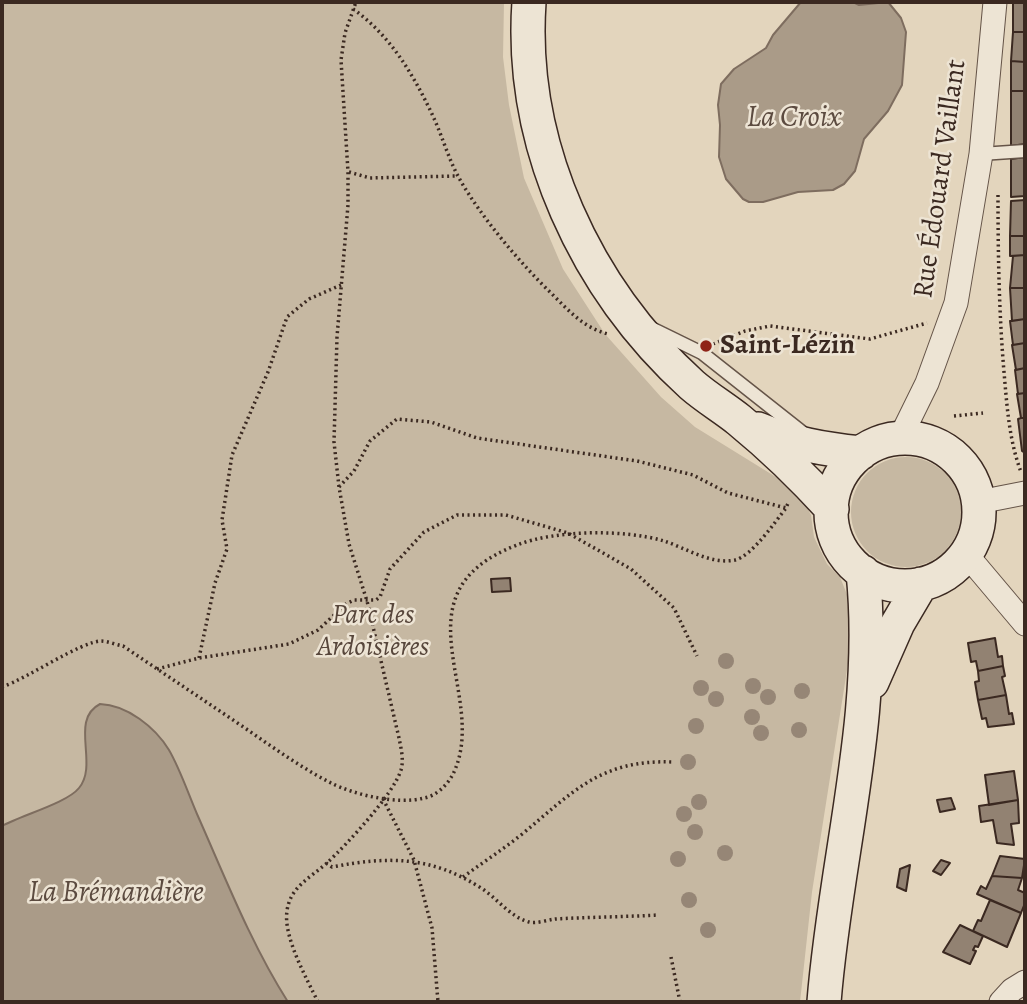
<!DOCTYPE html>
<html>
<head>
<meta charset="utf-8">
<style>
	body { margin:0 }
	#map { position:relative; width:1027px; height:1004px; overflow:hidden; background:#e3d5bd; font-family:Alegreya,serif }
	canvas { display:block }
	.frame { position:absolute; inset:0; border:4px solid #3b2921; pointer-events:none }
</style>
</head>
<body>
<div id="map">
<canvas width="1027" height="1004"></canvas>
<div class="frame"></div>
</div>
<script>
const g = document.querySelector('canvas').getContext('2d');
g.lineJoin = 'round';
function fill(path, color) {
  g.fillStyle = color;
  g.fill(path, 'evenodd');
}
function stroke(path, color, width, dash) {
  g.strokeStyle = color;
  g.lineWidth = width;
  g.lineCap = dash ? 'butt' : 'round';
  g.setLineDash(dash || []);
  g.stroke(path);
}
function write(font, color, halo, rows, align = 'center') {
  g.font = font + ' Alegreya,serif';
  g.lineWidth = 5;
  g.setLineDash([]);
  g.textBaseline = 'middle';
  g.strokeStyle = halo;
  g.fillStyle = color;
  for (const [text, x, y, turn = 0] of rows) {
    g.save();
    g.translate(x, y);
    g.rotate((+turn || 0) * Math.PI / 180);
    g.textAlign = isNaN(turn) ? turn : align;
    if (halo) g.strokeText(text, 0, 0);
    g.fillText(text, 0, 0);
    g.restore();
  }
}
fill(new Path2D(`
	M2,2H504L503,57L509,105L524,178L563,269L605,334L661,397L695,427L784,482L805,504L811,515L814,537L827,564L840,577L848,597L850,651L812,892L800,1002H2Z
	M851 512a55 55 0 1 1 110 0a55 55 0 1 1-110 0Z`), '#c6b8a2');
const water = new Path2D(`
	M801,2H853L859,5L888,2L901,18L906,32L902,85L888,111L864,139L855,171L844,184L833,190L798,192L763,202H749L743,199L726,179L719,157L720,125L718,105L721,84L734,69L766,48L773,35Z
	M100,704C127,705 155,727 169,750C180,769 188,793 197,814C225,877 251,944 288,1002H2V826C22,815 67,803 79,788C99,764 69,720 100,704Z`);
fill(water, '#aa9b88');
stroke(water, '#7e6d5f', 2);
const building = new Path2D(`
	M1013,2H1025V32H1013Z
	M1013,32H1025V62L1011,61Z
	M1011,61L1025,62V91H1011Z
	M1011,91H1025V144L1011,146Z
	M1025,157V196L1011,197V159Z
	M1025,200V236H1010L1011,201Z
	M1010,236H1025V255L1010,256Z
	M1025,255V288H1010L1013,256Z
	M1010,288H1025V319L1012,321Z
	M1025,319V343L1013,345L1010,321Z
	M1025,343V368L1016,370L1012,345Z
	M1025,368V393L1018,394L1015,370Z
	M1025,393V418H1021L1017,394Z
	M1021,418H1025V453L1022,451L1018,419Z
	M510,578L511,591L492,592L491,579Z
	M995,638L998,657L1002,656L1003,666L978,671L976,661L971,662L968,643Z
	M1003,666L1005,676L1002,677L1006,695L978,700L975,682L979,681L978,671Z
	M1006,695L1009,714L1012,713L1014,724L988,727L986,718L982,719L978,700Z
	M1014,771L1018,800L989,805L985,775Z
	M951,798L955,809L940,812L937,800Z
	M1018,800L1019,823L1011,824L1014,845L997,843L993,820L981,822L979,806Z
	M1000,856L1025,859L1022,878L992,876Z
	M941,860L950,863L941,875L933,871Z
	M910,865L906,891L897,887L900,869Z
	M992,876L1022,878L1018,890L1025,893V903L1021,913L977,894L981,886L986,889Z
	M990,900L1021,913L1007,947L973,931L978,920L981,921Z
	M960,925L983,936L978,947L975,946L973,950L976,951L970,964L943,952Z`);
fill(building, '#928272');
stroke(building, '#3b2921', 2);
const service = new Path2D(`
	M981,154L1025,151
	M653,329L702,353L802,432`);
const minor = new Path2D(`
	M900,438L927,383L956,303L981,154L995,2
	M979,502L1025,493
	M966,554L1025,624
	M1001,1002L1012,990L1025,982`);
const secondary = new Path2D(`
	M529,2C519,146 586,289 692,385C707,398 724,408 739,420C772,447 803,477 832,509
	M758,429C794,444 822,449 861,453
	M831 512a74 74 0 1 1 148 0a74 74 0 1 1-148 0Z
	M872,682L898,623L921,584
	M824,1002C835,859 878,717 863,572`);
stroke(service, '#655448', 15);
stroke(minor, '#655448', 25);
stroke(secondary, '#3b2921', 36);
stroke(new Path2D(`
	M353,9C390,35 413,74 432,114C442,135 448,158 459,178C481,217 520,263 552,294C569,311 584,328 608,334
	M349,172L370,178L458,176
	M998,195C998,254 999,313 1004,372C1007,406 1009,440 1021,472
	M713,344L745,331L770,326L870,339L927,323
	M954,416L983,413
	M339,487L354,471L370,441L397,419L431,422L477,438L637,461L693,475L728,493L786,508
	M199,658L215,583L227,549L222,520L232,455L268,372L287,317L309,299L341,285
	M157,669L199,658L289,644L318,630L346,604L354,600H376L380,597L390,569L424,532L457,515H506L568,533L631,569L674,608L697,656
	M2,687C28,678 80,642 101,641C108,641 116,645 123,646C163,673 202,699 242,726C271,746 300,767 331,783C355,795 398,805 424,798C436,796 446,786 452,776C493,698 389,594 517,545C555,530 624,529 664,541C686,548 711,565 735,560C752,556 775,522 786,508L789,501
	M383,799L414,860L432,928L438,1002
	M326,863L332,867C389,856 431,856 481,888C497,898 510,917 529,922C536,924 547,920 555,919C589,917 623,917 657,915
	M463,877C482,863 502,850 521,835C572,793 600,759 673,762
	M671,957L680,1002
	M318,1002C307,979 283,937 287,911C290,887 310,878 327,863C347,844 393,795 401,770C404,760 401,748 399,738L367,601L349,544L339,487L334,442L337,337L348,205V172L341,60L345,33L356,2`), '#3b2921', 3.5, [2, 3.5]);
stroke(service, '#ede4d4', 12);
stroke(minor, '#ede4d4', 23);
stroke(secondary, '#ede4d4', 33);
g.fillStyle = '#968676';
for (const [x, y] of [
	[726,661],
	[753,686],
	[701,688],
	[802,691],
	[768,697],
	[716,699],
	[752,717],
	[696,726],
	[799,730],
	[761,733],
	[688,762],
	[699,802],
	[684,814],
	[695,832],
	[725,853],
	[678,859],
	[689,900],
	[708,930]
]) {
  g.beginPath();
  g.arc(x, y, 8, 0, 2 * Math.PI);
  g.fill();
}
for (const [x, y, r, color] of [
	[706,346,7,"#8f2418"]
]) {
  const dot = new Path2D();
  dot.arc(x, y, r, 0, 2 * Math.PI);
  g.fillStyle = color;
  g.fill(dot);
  stroke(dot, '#ede4d4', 2.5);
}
write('28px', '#3b2921', '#ede4d4', [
	["Rue Édouard Vaillant",941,179,-82]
]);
write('bold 28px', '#3b2921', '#ede4d4', [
	["Saint-Lézin",720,346]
], 'left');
write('italic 28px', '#57463b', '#ede4d4', [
	["Parc des",373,616],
	["Ardoisières",373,648]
]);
write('italic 30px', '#5c4b40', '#ede4d4', [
	["La Croix",794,119],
	["La Brémandière",116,894]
]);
</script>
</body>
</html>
